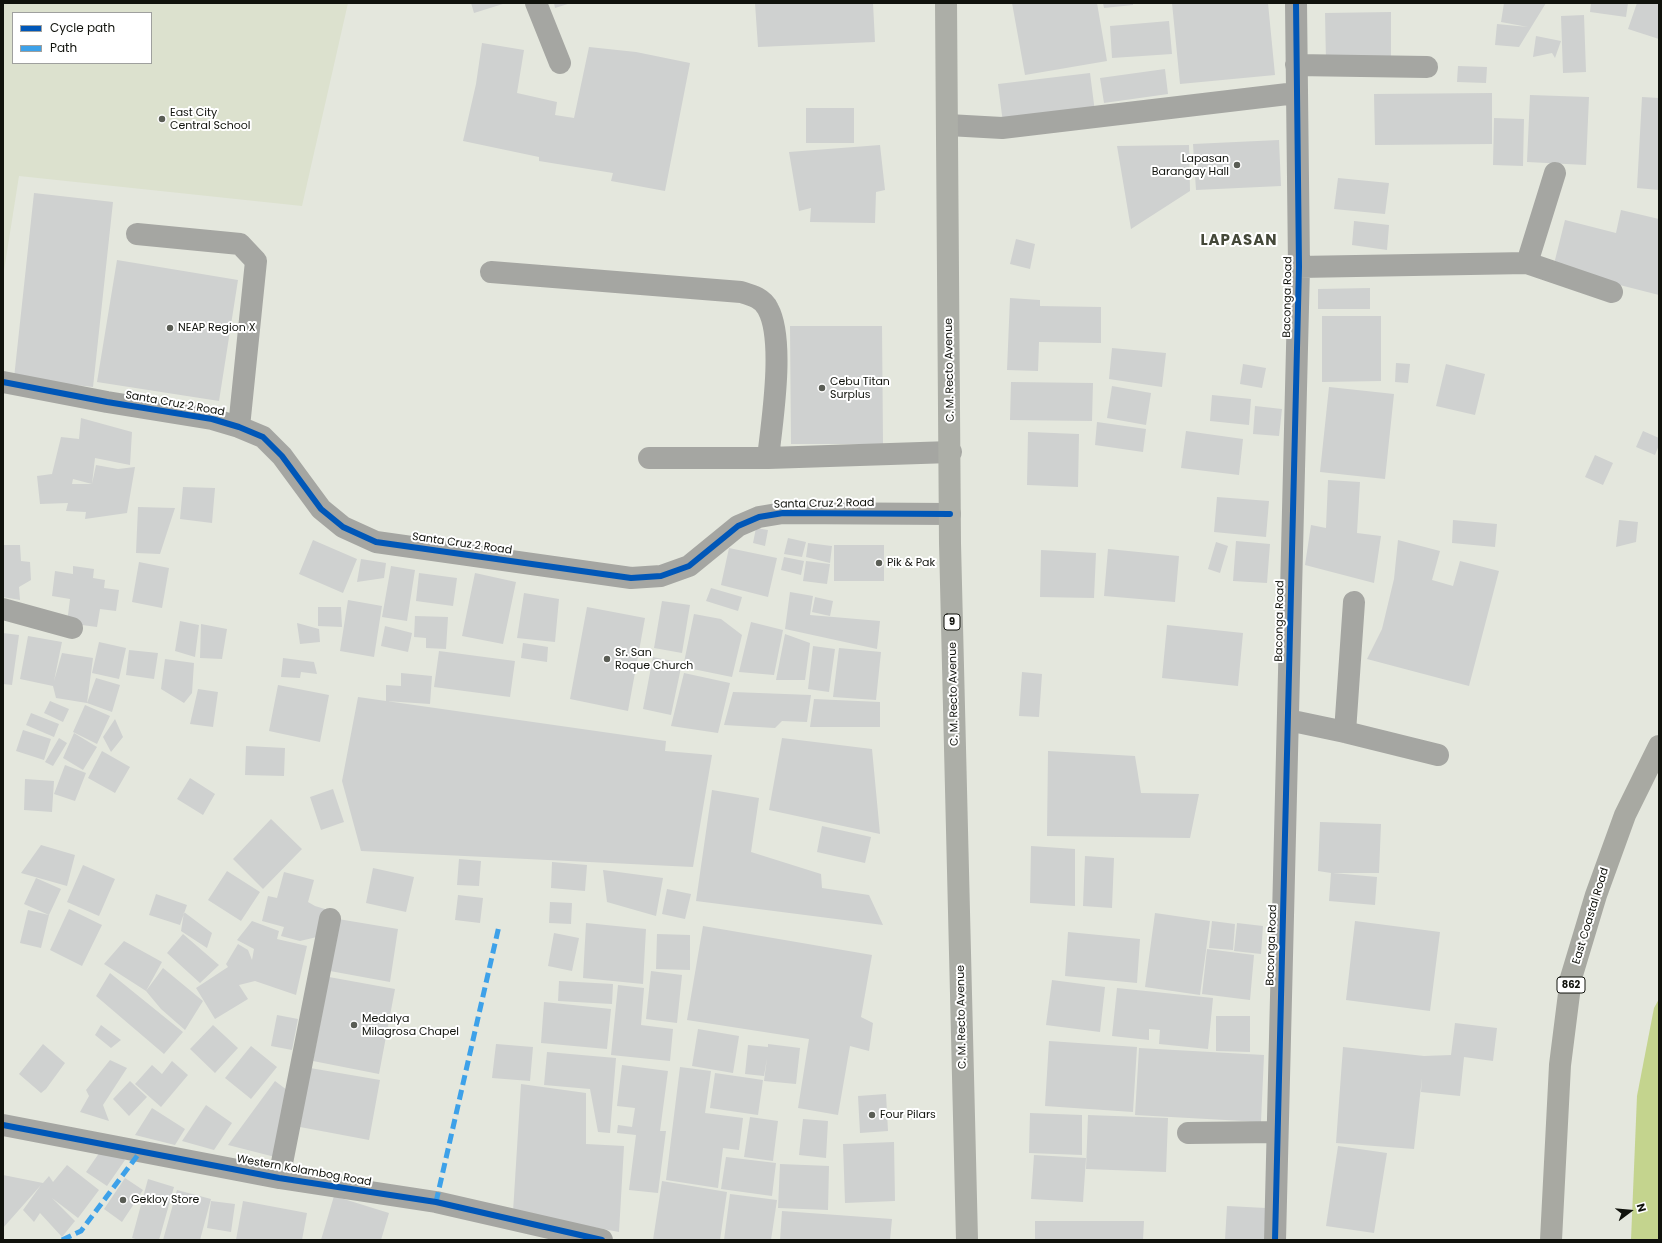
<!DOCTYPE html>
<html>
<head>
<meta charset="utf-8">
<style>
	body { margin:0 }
	#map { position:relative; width:1662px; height:1243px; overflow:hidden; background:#e4e7dd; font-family:Poppins,sans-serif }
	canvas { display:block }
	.frame { position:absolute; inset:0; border:4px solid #10120c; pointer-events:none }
	.legend { position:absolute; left:12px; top:12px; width:140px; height:52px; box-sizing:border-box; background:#fff; border:1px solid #9fa09e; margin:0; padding:5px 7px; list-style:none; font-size:12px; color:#10120c }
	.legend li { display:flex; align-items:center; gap:8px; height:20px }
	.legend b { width:20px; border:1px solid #9fa09e }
	.north { position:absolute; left:1610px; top:1191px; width:40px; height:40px; -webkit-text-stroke:3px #fff; paint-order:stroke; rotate:74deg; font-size:11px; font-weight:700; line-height:16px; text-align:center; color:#10120c }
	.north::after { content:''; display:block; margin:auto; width:14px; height:18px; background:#10120c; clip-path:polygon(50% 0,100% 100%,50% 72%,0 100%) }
</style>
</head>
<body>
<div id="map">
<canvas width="1662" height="1243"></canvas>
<div class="frame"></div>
<ul class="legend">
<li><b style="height:5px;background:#0057b8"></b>Cycle path</li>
<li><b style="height:5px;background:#3da1e9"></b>Path</li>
</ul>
<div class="north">N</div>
</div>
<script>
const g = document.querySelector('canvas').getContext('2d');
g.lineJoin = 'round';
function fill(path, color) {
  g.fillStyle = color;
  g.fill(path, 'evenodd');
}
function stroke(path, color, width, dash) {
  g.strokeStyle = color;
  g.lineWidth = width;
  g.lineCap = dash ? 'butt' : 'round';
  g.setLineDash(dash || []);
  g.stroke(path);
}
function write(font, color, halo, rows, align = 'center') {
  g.font = font + ' Poppins,sans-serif';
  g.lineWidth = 4;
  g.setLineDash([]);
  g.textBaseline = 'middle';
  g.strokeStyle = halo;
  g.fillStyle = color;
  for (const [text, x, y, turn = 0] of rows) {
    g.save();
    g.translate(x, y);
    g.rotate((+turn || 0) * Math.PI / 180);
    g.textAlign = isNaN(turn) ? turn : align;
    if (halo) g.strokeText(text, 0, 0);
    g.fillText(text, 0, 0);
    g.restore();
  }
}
fill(new Path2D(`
	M3,3H348L302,206L19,176L3,277ZM13,13H151V63H13Z`), '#dce1ce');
fill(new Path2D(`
	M1659,999V1240H1631L1637,1096L1654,1008Z`), '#c4d48e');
fill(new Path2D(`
	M471,3H506L474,13Z
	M554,3H571L555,8Z
	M755,3H873L875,42L758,47Z
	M1012,3H1097L1107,61L1025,75Z
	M1103,3H1133V5L1104,8Z
	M1172,3H1268L1275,75L1180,84Z
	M1504,3H1546L1519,47L1495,45L1497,24L1528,27L1501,22Z
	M1591,3H1628L1626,17L1590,12Z
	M1637,3H1659V39L1628,29Z
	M1391,12V60L1326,61L1325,13Z
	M1584,15L1586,72L1563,73L1561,16Z
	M1169,21L1172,54L1112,58L1110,26Z
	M1536,36L1561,41L1555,58L1552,53L1533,57Z
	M482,43L524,50L517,93L557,102L555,115L574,118L589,47L636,52L690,63L665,191L611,181L613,173L539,161V157L463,141L476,84Z
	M1458,66L1487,67L1486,83L1457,82Z
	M1165,69L1168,94L1104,103L1100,78Z
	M1090,73L1095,112L1003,123L998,84Z
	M1492,93V144L1375,145L1374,94Z
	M1530,95L1589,97L1586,165L1527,162Z
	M1642,97L1659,98V190L1637,188Z
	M806,108H854V143H806Z
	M1494,118L1524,119L1523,166L1493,165Z
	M1279,140L1281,186L1196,190L1193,144Z
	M880,145L885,190L876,192L875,223L810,222L811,208L799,211L789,152Z
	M1189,145L1190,191L1131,229L1117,146Z
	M1338,178L1389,183L1385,214L1334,209Z
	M34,193L113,202L93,387L14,378Z
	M1621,210L1659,219V295L1553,268L1565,220L1616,233Z
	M1354,221L1389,225L1387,250L1352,245Z
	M1016,239L1035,244L1030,269L1010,264Z
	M117,260L238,280L219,401L97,382Z
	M1370,288V309H1318V289Z
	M1010,298L1040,300V306L1101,307V343L1039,342L1038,371L1007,370Z
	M1322,316H1381V381L1322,382Z
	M790,326H882L883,444H791Z
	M1112,348L1166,353L1162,387L1109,379Z
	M1396,363L1410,364L1408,383L1395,382Z
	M1243,364L1266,368L1262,388L1240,384Z
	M1446,364L1485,374L1475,415L1436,406Z
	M1011,382L1093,383L1092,421L1010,420Z
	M1112,386L1151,393L1146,425L1107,418Z
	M1329,387L1394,394L1385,479L1320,472Z
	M1212,395L1251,399L1249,425L1210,421Z
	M1255,406L1282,409L1279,436L1253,434Z
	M81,418L132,432L130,465L95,458L92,484L96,465L118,469L135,467L127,513L85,519L86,512L66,511L68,503L40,504L37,476L52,474L61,437L79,439ZM73,479L92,484H72Z
	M1097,422L1146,429L1143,452L1095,445Z
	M1186,431L1243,439L1239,475L1181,468Z
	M1643,431L1659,438V445L1655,455L1636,447Z
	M1028,432L1079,434L1078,487L1027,485Z
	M1595,455L1613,463L1603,485L1585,477Z
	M1328,480L1360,482L1357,533L1381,536L1374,583L1305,565L1311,525L1326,528Z
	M183,487L215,488L212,523L180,519Z
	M1217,497L1269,501L1266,537L1214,532Z
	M138,507L175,508L160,554L136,553Z
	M1453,520L1497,524L1495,547L1452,543Z
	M1619,520L1638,522L1636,542L1616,547Z
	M756,528L768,530L765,546L753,543Z
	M788,538L806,542L802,557L784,554Z
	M313,540L357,559L343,593L299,574Z
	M1398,540L1440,551L1432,580L1453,586L1460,561L1499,571L1469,686L1367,659L1382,629L1394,579Z
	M1236,541L1270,544L1267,583L1233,581Z
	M1216,542L1228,546L1220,573L1208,569Z
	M808,543L832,546L830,563L806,557Z
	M3,545H20L21,561L30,562L31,580L19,587L20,600L3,597Z
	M834,545H884V581H834Z
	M729,548L777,558L768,597L721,585Z
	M1108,549L1179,556L1175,602L1104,596Z
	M1041,550L1096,553L1094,598L1040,597Z
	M784,557L804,561L801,575L781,570Z
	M361,559L386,563L384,578L357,582Z
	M806,561L830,564L827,584L803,581Z
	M139,562L169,568L162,608L132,602Z
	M73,566L94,569L93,578L105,580L104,588L119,590L116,611L100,609L97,627L67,623L70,599L52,596L55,571L73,574Z
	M391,566L415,570L407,621L382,617Z
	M419,573L457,578L453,606L416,601Z
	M475,573L516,582L503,644L462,636Z
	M711,588L742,597L738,611L706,601Z
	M790,592L813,596L810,615L880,621L877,649L785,629Z
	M524,593L559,599L555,642L517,638Z
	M815,597L833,601L830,616L812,612Z
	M348,600L382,606L374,657L340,651Z
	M662,601L690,605L682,653L654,648Z
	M318,607H341L342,627L318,626Z
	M587,607L645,618L628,711L570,699Z
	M694,614L721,619L742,635L732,677L683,667Z
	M415,616L448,617L446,649L426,648V638L414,637Z
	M180,621L199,625L195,657L175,651Z
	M751,622L783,630L774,675L739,672Z
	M297,623L319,629L320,642L300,644Z
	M201,624L227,629L222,659L200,658Z
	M1167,625L1243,633L1238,686L1162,678Z
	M385,626L412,633L408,652L381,646Z
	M3,633L19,635L12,685L3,684Z
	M785,634L810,643L805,680H776Z
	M28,636L62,642L54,681L62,653L93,658L87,703L56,698L53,686L20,679Z
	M99,642L126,648L119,679L92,673Z
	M523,643L548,647L547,662L521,658Z
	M813,646L835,649L829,692L808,689Z
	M839,648L881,652L876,700L833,697Z
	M129,650L158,653L154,679L126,675Z
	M439,651L515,661L510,697L434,687Z
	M653,657L682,663L671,715L643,709Z
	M283,658L314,662L317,674L301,672L300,678L281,677Z
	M165,659L194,663L192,693L184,703L161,689Z
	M1022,672L1042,674L1039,717L1019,716Z
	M401,673L432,676L430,704L386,701V685L401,686Z
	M684,673L730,683L718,733L671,726Z
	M96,678L120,685L112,712L87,703Z
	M278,685L329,695L320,742L269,731Z
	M198,689L218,692L213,727L190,724Z
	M733,692L811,695L807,722L782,721L775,728L724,725Z
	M358,697L666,741L665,751L712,755L693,867L361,851L342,781Z
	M814,699L880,702V727H810Z
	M50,701L69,709L63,722L44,713Z
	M85,705L110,716L97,744L73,732Z
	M31,713L59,724L54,737L26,725Z
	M115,719L123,737L111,752L103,737Z
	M23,730L51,739L44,760L16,751Z
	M74,733L97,747L83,770L63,758Z
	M59,738L67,743L53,766L45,762Z
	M782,738L872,749L880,834L769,810Z
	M246,746L285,748L284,776L245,775Z
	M102,751L130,767L115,793L88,778Z
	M1048,751L1135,756L1141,793L1199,794L1190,838L1047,836Z
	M65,765L86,773L75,801L54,794Z
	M190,778L215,794L203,815L177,799Z
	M25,779L54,781L52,812L24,810Z
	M333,789L344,822L321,830L310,797Z
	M712,790L759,798L751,852L821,874L822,888L869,895L883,925L696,901Z
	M271,819L302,849L263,889L233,859Z
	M1320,822L1381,824L1379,873H1333L1377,877L1375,905L1329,901L1331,873L1318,871Z
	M822,826L871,837L865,863L817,852Z
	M41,845L75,855L67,886L21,873Z
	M1031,846L1075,849V906L1030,903Z
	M1085,856L1114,858L1112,908L1083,906Z
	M459,859L481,861L479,886L457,885Z
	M552,862L587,865L585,891L551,888Z
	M83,865L115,879L99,916L67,902Z
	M373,868L414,877L406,912L366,903Z
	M603,870L663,878L656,916L607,902Z
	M227,871L260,892L241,921L208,900Z
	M284,872L314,880L308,902L315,906L328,910L321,936L300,941L281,936L284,927L262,921L268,896L277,898Z
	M36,878L61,889L49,915L41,948L20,943L28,910L49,915L24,904Z
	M667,889L691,894L685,919L662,914Z
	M156,894L187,905L180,925L149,915Z
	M458,895L483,898L480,923L455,920Z
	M550,902L572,903L571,924L549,923Z
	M69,909L102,925L82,966L50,950Z
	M184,912L212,933L207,948L181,931Z
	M1155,913L1210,921L1200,995L1145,987Z
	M338,919L398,929L390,982L330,971Z
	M252,921L279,931L277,939L307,946L296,995L255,981L239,985L248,999L215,1019L196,988L228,967L226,964L238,944L248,950L252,960L254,949L237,940Z
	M1212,921L1235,924L1233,950L1209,948Z
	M1355,921L1440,932L1430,1011L1346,1000Z
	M586,923L646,929L643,984L583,978Z
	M1237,923L1263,926L1261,954L1234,951Z
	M703,926L872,955L861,1017L873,1023L869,1051L850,1046L838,1115L798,1108L809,1039L687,1020Z
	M1068,932L1140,939L1137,983L1065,976Z
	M554,933L579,938L572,971L548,966Z
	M183,934L219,965L200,983L167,953Z
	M657,934L690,935V970L656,969Z
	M124,941L162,962L146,991L104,964Z
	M1207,949L1254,955L1250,1000L1202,994Z
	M163,968L203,1001L185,1030L161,1009L146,991Z
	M651,971L682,975L677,1023L646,1019Z
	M110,973L183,1032L164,1054L96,996Z
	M329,977L395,989L379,1074L313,1061Z
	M1052,980L1105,987L1100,1032L1046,1025Z
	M559,981L613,984L612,1004L558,1001Z
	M618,985L644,988L641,1025L673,1029L670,1061L611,1055Z
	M1117,988L1213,998L1208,1049L1159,1044L1160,1030L1149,1029V1040L1112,1036Z
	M544,1002L611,1009L607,1049L541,1043Z
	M277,1015L298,1019L292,1050L271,1046Z
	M1216,1016H1250V1052L1216,1051Z
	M1455,1023L1497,1028L1493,1061L1464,1057L1460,1096L1421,1092L1422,1078L1414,1149L1336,1143L1343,1047L1424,1056L1451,1055Z
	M101,1025L121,1040L111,1048L95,1035Z
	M213,1025L238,1048L215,1073L190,1049Z
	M698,1029L739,1036L733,1073L692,1066Z
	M1049,1041L1137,1047L1133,1112L1045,1106Z
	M43,1044L65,1063L46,1089L41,1093L19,1074Z
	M496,1044L533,1047L530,1081L492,1078Z
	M768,1044L800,1048L796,1084L764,1081L767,1058L764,1076L745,1074L748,1045L768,1047Z
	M251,1046L277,1067L251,1099L225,1078Z
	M1139,1048L1264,1055L1261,1122L1135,1115Z
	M547,1052L616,1058L610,1133L598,1132L590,1089L544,1085Z
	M110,1060L127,1068L103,1105L109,1121L80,1112L89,1096L86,1090Z
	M172,1061L188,1075L161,1107L135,1084L152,1065L162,1074Z
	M622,1065L668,1071L660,1131H666L658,1193L629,1190L636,1135L617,1133L618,1125L632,1127L635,1108L617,1106Z
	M680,1067L711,1071L705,1113L743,1118L739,1150L723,1148L718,1188L666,1180Z
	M310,1068L380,1080L369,1140L300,1127Z
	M715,1073L763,1080L758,1115L710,1108Z
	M130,1081L147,1097L129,1116L113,1099Z
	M275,1081L295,1096L279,1158L228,1145Z
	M521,1084L586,1093V1144L624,1146L619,1232L513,1212Z
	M886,1094L888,1131L860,1133L858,1096Z
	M206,1105L232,1123L214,1150L182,1141Z
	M152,1108L185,1129L175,1145L135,1135Z
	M1030,1113L1082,1115V1155L1029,1153Z
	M1088,1115L1168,1118L1166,1172L1086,1169Z
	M750,1117L778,1121L773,1161L744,1157Z
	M803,1119L828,1121L826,1158L799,1155Z
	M894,1142L895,1201L845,1203L843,1144Z
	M104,1146L125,1160L107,1186L86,1172Z
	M1338,1146L1387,1153L1374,1233L1326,1226Z
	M1034,1155L1086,1158L1083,1202L1031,1199Z
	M726,1157L776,1163L772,1196L721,1189Z
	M780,1164L829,1166L828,1210L778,1208Z
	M67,1165L99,1190L78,1218L52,1198L75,1221L62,1237L40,1213L34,1222L23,1210L41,1185L3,1228V1175L43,1183L49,1176L53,1182Z
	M125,1178L143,1190L122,1222L104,1209Z
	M148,1179L174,1187L159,1240H139L132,1238Z
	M662,1181L727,1192L720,1240H653Z
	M177,1190L211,1199L200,1240H163Z
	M730,1194L777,1200L771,1240H724Z
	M334,1196L389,1213L381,1240H321Z
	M211,1201L235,1204L231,1232L207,1228Z
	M243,1201L307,1213L302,1240H236Z
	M1227,1206L1266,1208L1264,1240H1225Z
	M782,1211L892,1219L890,1240H780Z
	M1035,1221H1144L1143,1240H1035Z`), '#cfd1d0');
stroke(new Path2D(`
	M536,3L560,63
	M1296,65L1427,67
	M948,125L1002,128L1296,93
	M137,234L240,244L256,261L239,427
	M1527,263L1555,173
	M1299,267L1527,263L1612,292
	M491,272L741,292C751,295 763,298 768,309C785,340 772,422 768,458
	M3,382L107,402L212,419L239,427L263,437L282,456L321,509L343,527L376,542L631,578L661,576L689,566L738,526L759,517L783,513L950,514
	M649,458H768L951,452
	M3,609L72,628
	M1288,720L1345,732L1438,755
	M1345,732L1354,602
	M3,1125L279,1178L436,1202L602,1240
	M1188,1133L1277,1132
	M279,1178L330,919
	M1275,1240L1299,267L1296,3`), '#a5a6a2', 22);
stroke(new Path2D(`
	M1551,1240L1560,1065L1571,978L1596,895L1625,815L1659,746`), '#a8a9a2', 22);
stroke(new Path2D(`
	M946,3L950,543L967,1240`), '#acaea7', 22);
stroke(new Path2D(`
	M436,1202L499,926
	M62,1240L81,1231L140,1152`), '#3da1e9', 5, [10, 5]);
stroke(new Path2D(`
	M3,382L107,402L212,419L239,427L263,437L282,456L321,509L343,527L376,542L631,578L661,576L689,566L738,526L759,517L783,513L950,514
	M3,1125L279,1178L436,1202L602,1240
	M1275,1240L1299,267L1296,3`), '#0057b8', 6);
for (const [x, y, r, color] of [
	[162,119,4,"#5a5d55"],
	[1237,165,4,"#5a5d55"],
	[170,328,4,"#5a5d55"],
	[822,388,4,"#5a5d55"],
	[879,563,4,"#5a5d55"],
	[607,659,4,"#5a5d55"],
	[354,1025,4,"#5a5d55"],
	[872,1115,4,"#5a5d55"],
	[123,1200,4,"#5a5d55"]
]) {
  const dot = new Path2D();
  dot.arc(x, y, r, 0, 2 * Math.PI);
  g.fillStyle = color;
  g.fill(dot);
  stroke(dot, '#fff', 1.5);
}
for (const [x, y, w] of [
	[952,622,16],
	[1571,985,28]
]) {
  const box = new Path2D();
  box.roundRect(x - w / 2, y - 8, w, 16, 3);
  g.fillStyle = '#fff';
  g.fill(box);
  stroke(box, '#10120c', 1);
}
write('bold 10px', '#10120c', null, [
	["9",952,622],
	["862",1571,985]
]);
write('11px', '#10120c', '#fff', [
	["East City",170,113],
	["Central School",170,126],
	["Lapasan",1229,159,"right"],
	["Barangay Hall",1229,172,"right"],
	["NEAP Region X",178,328],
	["Cebu Titan",830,382],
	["Surplus",830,395],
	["Pik & Pak",887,563],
	["Sr. San",615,653],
	["Roque Church",615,666],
	["Medalya",362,1019],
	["Milagrosa Chapel",362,1032],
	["Four Pilars",880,1115],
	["Gekloy Store",131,1200]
], 'left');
write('11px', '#10120c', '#fff', [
	["Baconga Road",1288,297,-89],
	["C. M. Recto Avenue",950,370,-91],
	["Santa Cruz 2 Road",175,404,10],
	["Santa Cruz 2 Road",824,504,-1],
	["Santa Cruz 2 Road",462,544,8],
	["Baconga Road",1280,621,-89],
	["C. M. Recto Avenue",954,694,-91],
	["East Coastal Road",1591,916,-73],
	["Baconga Road",1272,945,-88],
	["C. M. Recto Avenue",962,1017,-91],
	["Western Kolambog Road",304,1171,10]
]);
g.letterSpacing = '1px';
write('bold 15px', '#444839', '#fff', [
	["LAPASAN",1239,241]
]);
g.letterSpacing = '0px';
</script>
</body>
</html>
